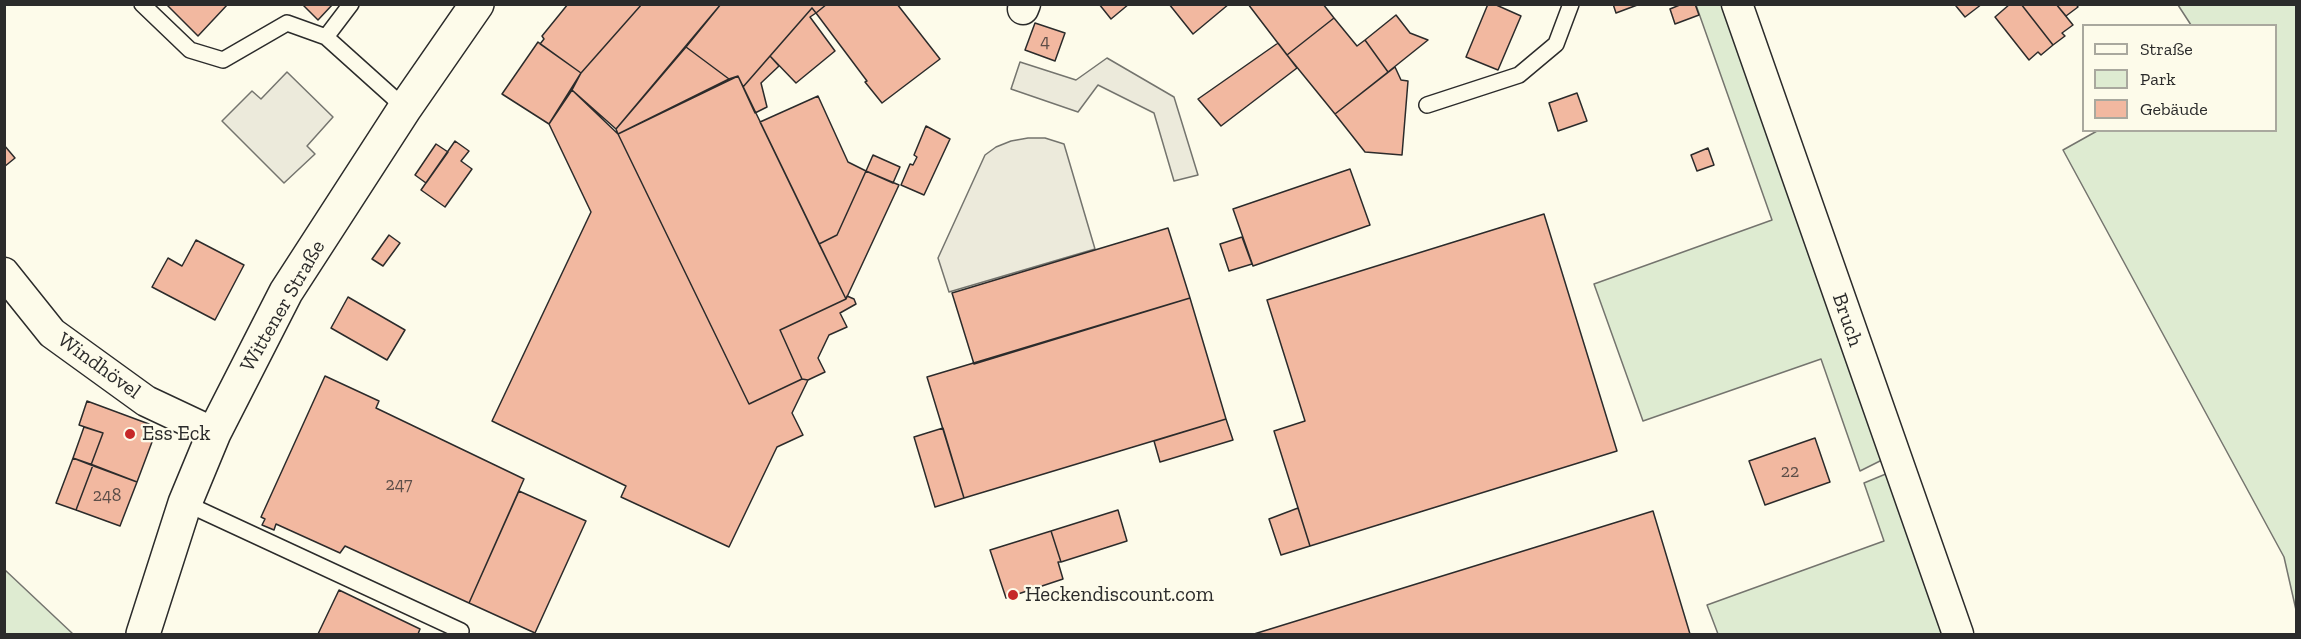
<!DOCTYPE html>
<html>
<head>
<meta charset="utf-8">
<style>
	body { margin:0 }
	#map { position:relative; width:2301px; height:639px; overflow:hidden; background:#fdfbea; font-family:"Zilla Slab",serif }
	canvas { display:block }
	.frame { position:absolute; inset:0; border:6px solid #2b2b2b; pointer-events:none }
	.legend { position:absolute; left:2082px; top:24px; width:195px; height:108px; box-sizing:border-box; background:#fdfbea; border:2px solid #a9a89e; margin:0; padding:8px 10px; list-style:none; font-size:18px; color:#2b2b2b }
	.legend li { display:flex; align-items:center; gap:12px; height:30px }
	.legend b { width:30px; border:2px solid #a9a89e }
</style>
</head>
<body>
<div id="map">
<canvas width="2301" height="639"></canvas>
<div class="frame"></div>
<ul class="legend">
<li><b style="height:8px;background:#fdfbea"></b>Straße</li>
<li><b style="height:16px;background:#deebd1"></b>Park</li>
<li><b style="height:16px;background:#f2b8a0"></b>Gebäude</li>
</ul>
</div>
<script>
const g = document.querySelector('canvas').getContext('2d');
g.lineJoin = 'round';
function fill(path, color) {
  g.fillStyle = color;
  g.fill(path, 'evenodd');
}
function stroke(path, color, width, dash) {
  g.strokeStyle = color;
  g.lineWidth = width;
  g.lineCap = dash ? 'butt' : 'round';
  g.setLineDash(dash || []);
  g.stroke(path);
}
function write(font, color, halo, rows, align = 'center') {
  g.font = font + ' "Zilla Slab",serif';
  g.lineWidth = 4.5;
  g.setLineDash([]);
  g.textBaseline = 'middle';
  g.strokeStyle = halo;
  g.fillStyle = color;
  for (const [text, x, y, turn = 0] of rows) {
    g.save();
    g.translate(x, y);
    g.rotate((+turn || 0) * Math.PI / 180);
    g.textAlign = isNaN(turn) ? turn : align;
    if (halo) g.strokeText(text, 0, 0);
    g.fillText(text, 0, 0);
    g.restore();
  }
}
const green = new Path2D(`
	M1696,5H1737L1888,454L1880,461L1860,471L1821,359L1643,421L1594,284L1772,220Z
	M2178,5H2296V610L2284,557L2063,150L2097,131L2276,130V26L2191,25Z
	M1893,471L1954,634H1718L1707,605L1884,541L1864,483Z
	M4,570H5L73,634H5Z`);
fill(green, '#deebd1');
stroke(green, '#74746e', 1.5);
const parking = new Path2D(`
	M1107,58L1174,97L1198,175L1174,181L1154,113L1098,85L1078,112L1011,89L1020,62L1076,80Z
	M287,72L333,117L307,146L315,154L284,183L222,121L252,91L261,99Z
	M1028,138H1045L1064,144L1095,249L949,292L938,258L985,155L996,147L1011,141Z`);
fill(parking, '#eceadb');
stroke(parking, '#74746e', 1.5);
const building = new Path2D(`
	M166,4H228L198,36Z
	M302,4H333L318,20Z
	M568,4H642L581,73L540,44L544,39L542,36Z
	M642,4H721L616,129L572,90L581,73Z
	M721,4H827L816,13L812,8L743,87L738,76L729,79L686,47Z
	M827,4H897L940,59L882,103L865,82L867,81L816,13Z
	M1099,4H1129L1111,19Z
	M1169,4H1229L1193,34Z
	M1248,4H1323L1334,18L1287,55Z
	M1488,4H1494L1521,16L1498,70L1466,57Z
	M1613,4H1640L1616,13Z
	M1682,4H1695L1699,15L1675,24L1670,9Z
	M1958,4H1982L1965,17L1956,6Z
	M2010,4H2021L2053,45L2041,55L2038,52L2029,60L1995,17Z
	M2021,4H2056L2073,25L2062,33L2065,36L2053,45Z
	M2056,4H2076L2078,7L2066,16Z
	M812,8L816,13L810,17L835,51L796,83L770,56Z
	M1396,15L1410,33L1428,40L1388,72L1365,40Z
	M1334,18L1357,46L1365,40L1388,72L1335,114L1287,55Z
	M1035,23L1065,33L1055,61L1025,50Z
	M538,42L581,73L549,124L502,94Z
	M1278,43L1297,68L1221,126L1198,99Z
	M686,47L729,79L618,134L616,129Z
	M770,56L779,66L761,83L767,107L755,113L743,87Z
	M1395,67L1401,80L1408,81L1402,155L1365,152L1335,114Z
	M738,76L846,299L780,330L802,379L749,404L618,134Z
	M572,90L618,134L749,404L802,379L808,380L792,413L803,435L777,447L729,547L621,497L626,486L492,421L591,212L549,124Z
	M1577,93L1587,121L1558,131L1549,103Z
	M818,96L848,162L866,171L837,235L819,244L760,122Z
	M926,126L950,139L924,195L901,185L910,164L913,165L917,157L914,155Z
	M455,141L469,151L461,161L472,169L445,207L421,190Z
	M436,144L448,152L426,183L415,175Z
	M4,145L15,158L4,167Z
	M1708,148L1714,165L1697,171L1691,155Z
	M873,155L900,167L893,183L866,171Z
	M1350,169L1370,225L1253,266L1233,209Z
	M866,171L899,185L846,299L819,244L837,235Z
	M1544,214L1617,451L1310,546L1274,431L1305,421L1267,300Z
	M1168,228L1190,298L974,364L952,293Z
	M389,235L400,243L383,266L372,259Z
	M1242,237L1252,264L1229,271L1220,244Z
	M196,240L244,265L215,320L152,287L168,258L182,266Z
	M847,296L854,299L856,304L840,313L847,327L829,335L818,358L825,372L808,380L802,379L780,330L846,299Z
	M348,297L405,330L387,360L331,328Z
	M1190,298L1226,419L964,498L927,377Z
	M325,376L379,401L376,408L524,479L469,603L345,546L340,553L276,524L274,530L262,525L265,519L261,517Z
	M87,401L149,424L155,434L137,482L91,465L103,433L79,425Z
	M1226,419L1233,440L1160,462L1154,441Z
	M84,427L103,433L91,465L73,458Z
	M943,428L964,498L935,507L914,437Z
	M1815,438L1830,482L1765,505L1749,461Z
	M73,458L93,465L76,510L56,503Z
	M93,465L137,482L120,526L76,510Z
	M519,491L586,521L535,633L469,603Z
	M1298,508L1310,546L1281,555L1269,519Z
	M1118,510L1127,541L1061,562L1051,531Z
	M1653,511L1690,634H1254Z
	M1051,531L1061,562H1058L1063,579L1006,598L990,550Z
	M339,590L420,629L418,634H318Z`);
fill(building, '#f2b8a0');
stroke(building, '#2b2b2b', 1.5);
const service = new Path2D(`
	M142,4L190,50L223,60L287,23L326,37
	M351,4L326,37L405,108
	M1427,105L1519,75L1556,44L1571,4
	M185,503L461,631`);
const minor = new Path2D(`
	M1737,4L1958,634
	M1023,9L1025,4
	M4,273L52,333L146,401L214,433`);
const secondary = new Path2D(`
	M143,634L185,503L214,433L286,292L405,108L477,4`);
stroke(service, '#2b2b2b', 18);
stroke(minor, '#2b2b2b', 33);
stroke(secondary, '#2b2b2b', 36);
stroke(service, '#fdfbea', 15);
stroke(minor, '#fdfbea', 30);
stroke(secondary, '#fdfbea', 33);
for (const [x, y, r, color] of [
	[130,434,6,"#c62828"],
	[1013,595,6,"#c62828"]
]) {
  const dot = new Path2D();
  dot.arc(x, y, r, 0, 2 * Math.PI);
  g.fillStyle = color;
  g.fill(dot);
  stroke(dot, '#fdfbea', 2);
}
write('18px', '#5d4e48', null, [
	["4",1045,42],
	["22",1790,472],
	["247",399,485],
	["248",107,496]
]);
write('21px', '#2b2b2b', '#fdfbea', [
	["Wittener Straße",283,306,-60],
	["Bruch",1847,320,71],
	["Windhövel",99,366,36]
]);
write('21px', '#2b2b2b', '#fdfbea', [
	["Ess Eck",142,434],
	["Heckendiscount.com",1025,595]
], 'left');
</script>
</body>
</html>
